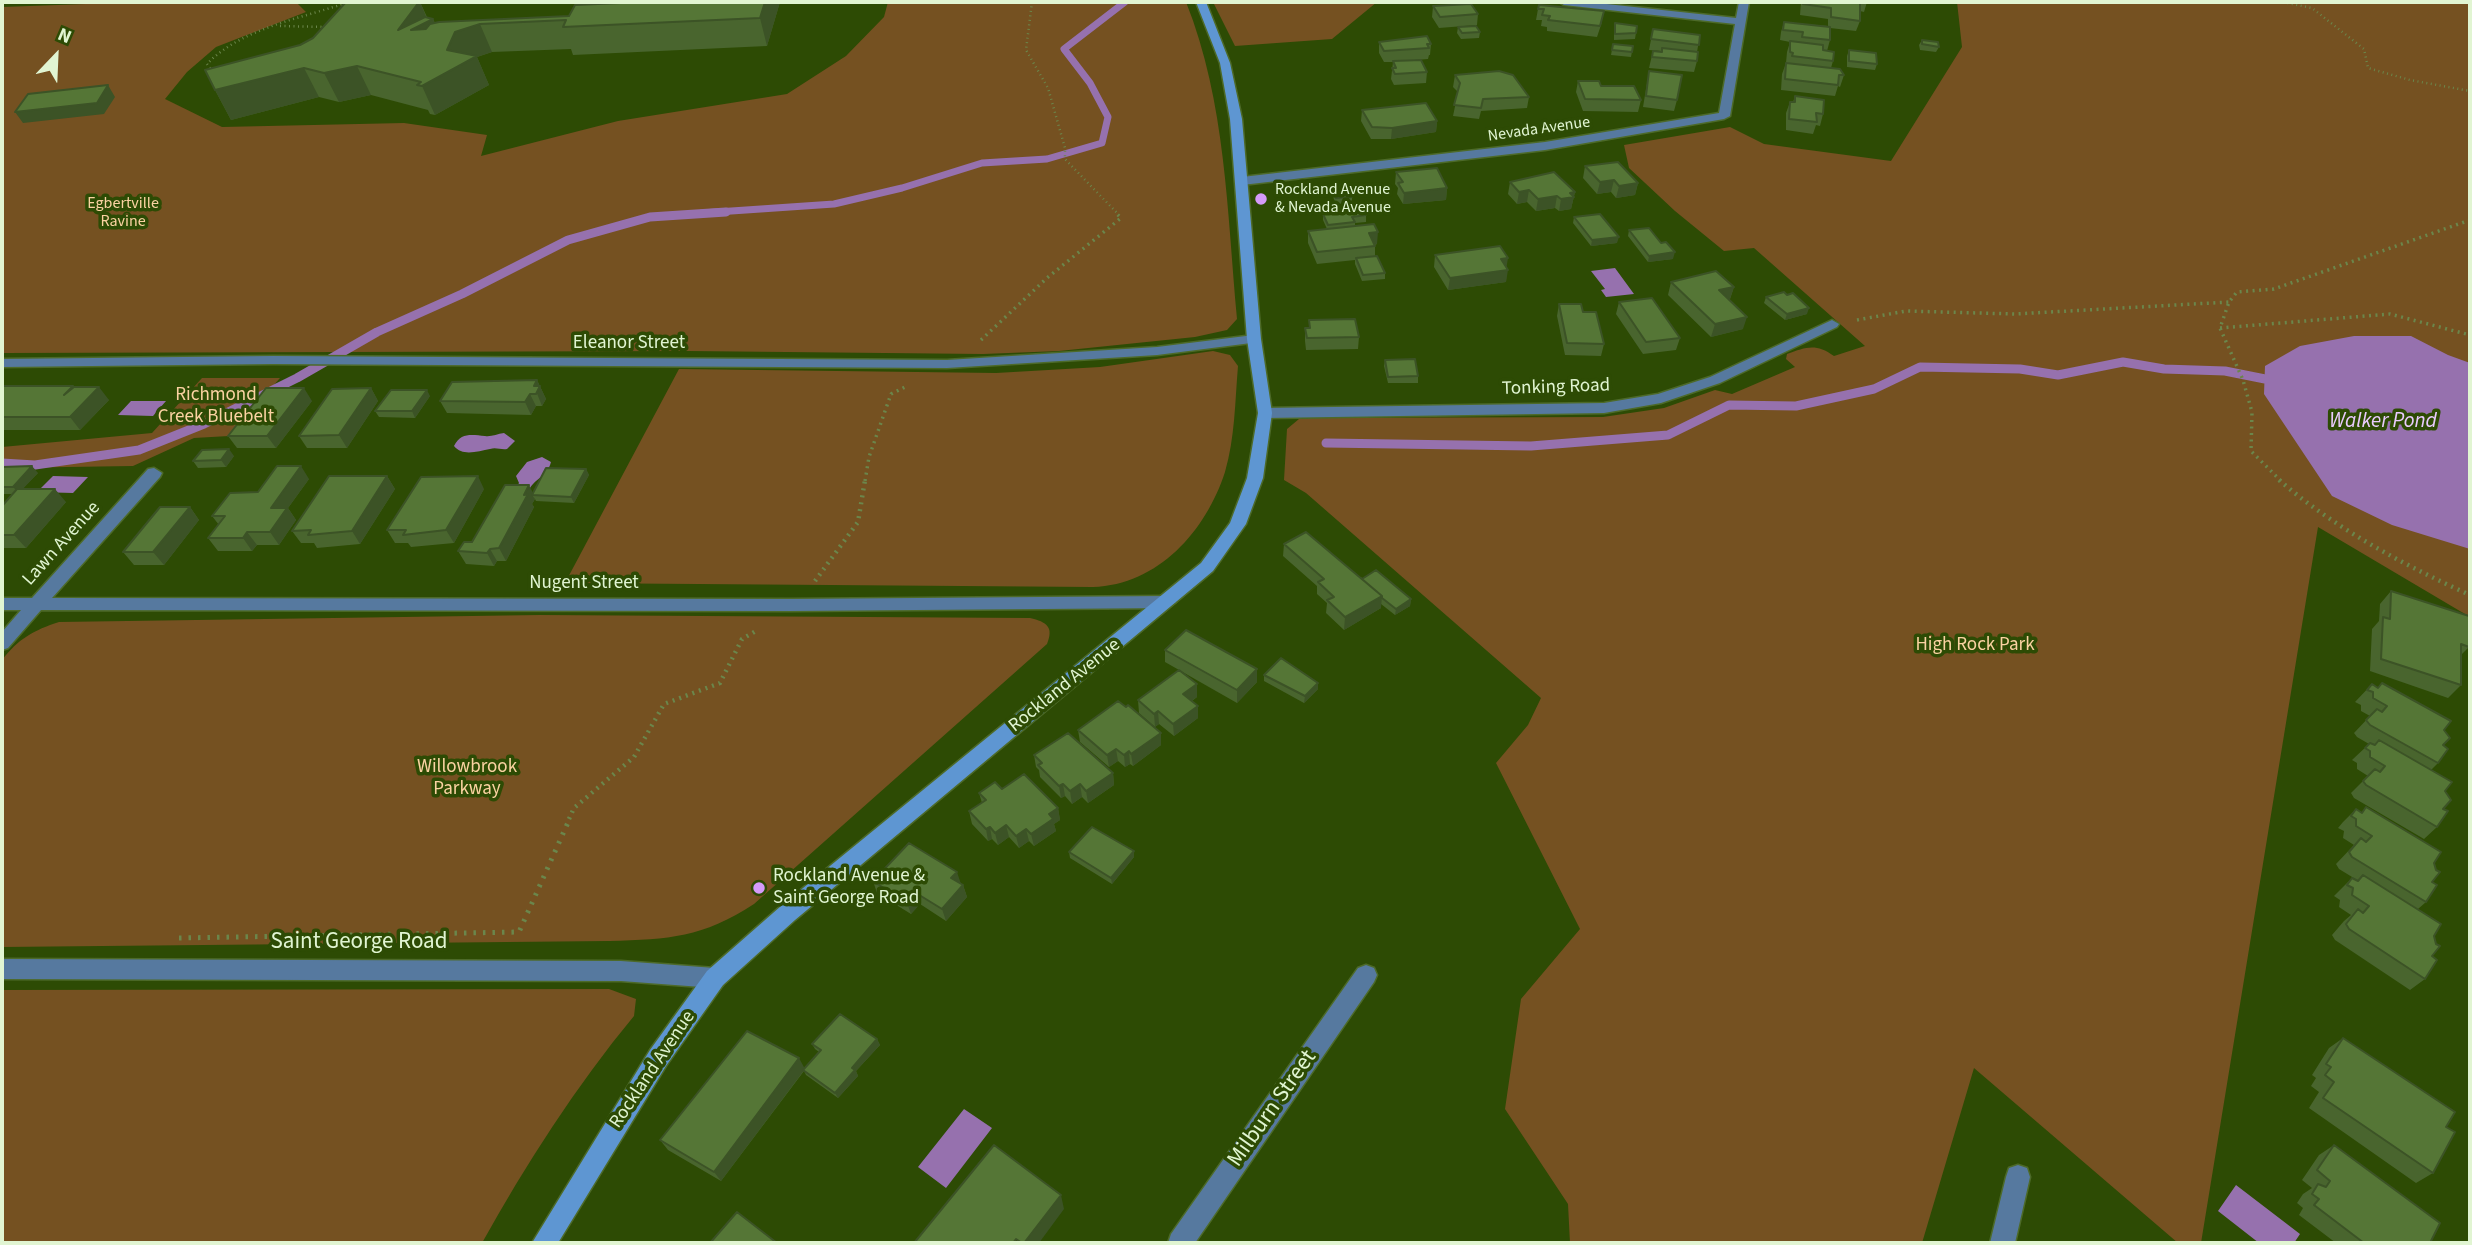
<!DOCTYPE html>
<html>
<head>
<meta charset="utf-8">
<style>
	body { margin:0 }
	#map { position:relative; width:2472px; height:1245px; overflow:hidden; background:#2d4b04; font-family:"Source Sans 3",sans-serif }
	canvas { display:block }
	.frame { position:absolute; inset:0; border:4px solid #e1f5d2; pointer-events:none }
	.north { position:absolute; left:21px; top:21px; width:70px; height:70px; -webkit-text-stroke:5px #2d4b04; paint-order:stroke; rotate:23deg; font-size:19px; font-weight:700; line-height:28px; text-align:center; color:#e1f5d2 }
	.north::after { content:''; display:block; margin:auto; width:24px; height:32px; background:#e1f5d2; clip-path:polygon(50% 0,100% 100%,50% 72%,0 100%) }
</style>
</head>
<body>
<div id="map">
<canvas width="2472" height="1245"></canvas>
<div class="frame"></div>
<div class="north">N</div>
</div>
<script>
const g = document.querySelector('canvas').getContext('2d');
g.lineJoin = 'round';
function fill(path, color) {
  g.fillStyle = color;
  g.fill(path, 'evenodd');
}
function stroke(path, color, width, dash) {
  g.strokeStyle = color;
  g.lineWidth = width;
  g.lineCap = dash ? 'butt' : 'round';
  g.setLineDash(dash || []);
  g.stroke(path);
}
function write(font, color, halo, rows, align = 'center') {
  g.font = font + ' "Source Sans 3",sans-serif';
  g.lineWidth = 7;
  g.setLineDash([]);
  g.textBaseline = 'middle';
  g.strokeStyle = halo;
  g.fillStyle = color;
  for (const [text, x, y, turn = 0] of rows) {
    g.save();
    g.translate(x, y);
    g.rotate((+turn || 0) * Math.PI / 180);
    g.textAlign = isNaN(turn) ? turn : align;
    if (halo) g.strokeText(text, 0, 0);
    g.fillText(text, 0, 0);
    g.restore();
  }
}
fill(new Path2D(`
	M141,2H296L306,12L216,47L187,72L165,99L222,127L404,123L487,135L481,156L618,121L787,94L846,56L884,17L888,2H1186C1226,102 1227,212 1237,319L1227,330L1195,337L1059,351L983,354L688,351L2,353V7Z
	M1213,2H1377L1332,39L1235,46Z
	M1957,2H2470V617L2318,527L2201,1243H2178L1974,1068L1922,1243H1570L1568,1204L1505,1109L1521,999L1580,929L1496,763L1528,725L1541,698L1306,493L1284,480L1287,429L1299,419L1311,418L1603,417L1664,408L1715,390L1732,394L1795,367L1786,359L1787,354C1806,347 1816,343 1834,356L1865,346L1754,248L1724,251L1675,211L1629,168L1624,145L1730,127L1764,144L1891,161L1962,47Z
	M1213,351L1230,355L1238,366C1235,401 1235,438 1225,472C1206,531 1158,585 1093,587L565,583L679,369L996,373L1100,367Z
	M202,378H280L229,436L194,438L133,466L2,468V447L152,433Z
	M540,615L1030,618C1047,622 1054,627 1047,644L754,904C702,938 670,939 609,941L2,947V660C18,639 34,630 59,622Z
	M609,989L636,999L634,1016C576,1086 526,1164 482,1243H2V990Z`), '#755121');
fill(new Path2D(`
	M1615,268L1634,294L1606,297L1601,290L1605,289L1591,271Z
	M2354,336H2411L2448,355L2470,363V549L2392,525L2332,496L2264,394L2265,366L2300,346Z
	M131,401H166L153,416L118,415Z
	M504,433L515,441L507,449C501,450 496,447 490,449C478,451 463,457 454,446C461,432 472,435 485,436C491,437 497,434 504,433Z
	M542,457L551,462C547,477 536,478 530,488H516L519,483L516,476L527,462Z
	M53,476L88,477L73,493L37,492Z
	M964,1109L992,1128L946,1188L918,1167Z
	M2236,1185L2300,1234L2294,1243H2259L2218,1211Z`), '#9671ae');
stroke(new Path2D(`
	M702,213L834,204L902,188L982,163L1047,159L1102,143L1108,117L1090,83L1064,49L1125,2`), '#9671ae', 7);
stroke(new Path2D(`
	M1326,443L1531,446L1668,435L1729,405L1796,406L1874,389L1920,367L2020,369L2058,375L2123,362L2164,369L2225,371L2265,379
	M2,463L35,465L139,450L204,424L297,378L377,332L462,294L568,240L650,217L726,212`), '#9671ae', 9);
const street = new Path2D(`
	M1559,2H1588L1736,18L1739,2H1749L1730,116L1724,119L1545,150L1242,185L1236,181L1242,177L1545,142L1719,113L1735,24L1564,5Z
	M1832,320L1839,324L1837,327L1720,383L1661,403L1604,413L1265,418L1258,413L1265,408L1604,403L1658,394L1710,377Z
	M1254,335L1261,339L1259,342L1157,355L947,368L273,364L2,367V359L273,356L947,360L1157,347Z
	M154,468L162,473L160,477L52,598L791,599L1167,596L1176,602L1167,608L791,611L41,610L8,648L2,650V632L21,610H2V598H32L148,469Z
	M2,959L621,961L715,968L723,971L726,978L723,985L715,988L621,981L2,979Z
	M1366,965L1374,968L1377,975L1374,982L1195,1243H1168L1171,1234L1358,968Z
	M2018,1165L2027,1168L2030,1177L2015,1243H1990L2006,1177L2009,1168Z`);
const secondary = new Path2D(`
	M1196,2H1206L1230,63L1242,119L1261,339L1272,413L1263,478L1246,524L1213,571L795,920L723,985L666,1066L558,1243H532L650,1050L707,971L781,906L1201,563L1230,523L1247,478L1258,413L1247,339L1230,119L1220,63Z`);
stroke(street, '#4d6a29', 3);
stroke(secondary, '#4d6a29', 3);
stroke(new Path2D(`
	M1032,2L1026,50L1048,88L1065,148V159L1117,213
	M2283,2L2312,8L2364,49L2368,68L2410,80L2470,91
	M280,26L327,27
	M213,72L207,64C241,28 303,18 349,2`), '#6b864b', 2.5, [1, 3.5]);
stroke(new Path2D(`
	M1857,320L1906,311L2015,314L2229,302
	M2220,328L2390,314L2470,335
	M981,340L1047,278L1121,218L1115,212
	M865,481L869,457L891,394L905,387
	M2281,481L2251,451L2252,412L2243,380L2220,328L2229,302L2237,292L2274,289L2470,220`), '#6b864b', 3.5, [2, 4.5]);
stroke(new Path2D(`
	M2279,480C2336,529 2402,564 2470,595
	M815,581L858,522L865,480
	M569,819L574,808L634,757L664,704L720,683L742,639L756,631`), '#6b864b', 4.5, [2, 5]);
stroke(new Path2D(`
	M179,938L519,932L570,818`), '#6b864b', 5, [2.5, 7]);
fill(street, '#56799f');
fill(secondary, '#5e96d2');
fill(new Path2D(`
	M373,2H420L427,17L433,19L435,23L569,16L644,2H780L767,46L573,55L571,49L492,52L477,57L489,85L435,115L430,114L428,110L371,95L339,102L319,97L231,120L215,90L300,45Z
	M1801,2H1867L1864,12L1860,11V21L1856,31L1830,28V40L1827,51L1833,61L1831,68L1844,75L1840,87L1838,86L1835,96L1781,90L1782,74L1786,63L1787,52L1790,42L1780,40L1781,32L1784,22L1828,26V19L1800,15Z
	M1433,6L1478,14L1477,25L1439,28L1432,17Z
	M1538,9L1602,22L1597,37L1547,31V27L1541,26L1542,20H1536Z
	M1615,23L1637,26L1635,39L1614,40V29Z
	M1458,27L1480,32L1479,38L1461,39L1457,33Z
	M1653,29L1700,35L1697,52V61L1694,72L1649,68L1653,51H1661L1649,50Z
	M1922,40L1939,47L1936,52L1920,50L1919,45Z
	M1379,42L1431,44L1430,55H1429L1428,59L1415,60L1427,72L1426,83L1394,85L1391,79L1393,62H1384L1379,53Z
	M1613,44L1633,46L1631,57L1611,55Z
	M1849,50L1877,64L1875,70L1847,67V56Z
	M1649,71L1677,100L1674,111L1643,107Z
	M1455,75L1529,97L1527,108L1481,111L1479,119L1453,116L1458,92L1453,87Z
	M1578,81L1601,86L1641,100L1638,112L1583,111L1576,92Z
	M1795,96L1823,114L1820,126L1816,125L1813,134L1786,130V113L1790,102H1793Z
	M1362,110L1437,121L1436,132L1391,139H1371L1361,121Z
	M1585,166L1638,183L1635,195L1616,198L1611,192L1597,194L1583,178Z
	M1396,172L1447,188L1446,200L1403,204L1397,194L1398,188L1395,184Z
	M1510,182L1575,192L1571,209L1559,211L1555,208L1536,211L1527,202L1517,204L1508,194Z
	M1331,186L1352,197V203L1336,204L1331,192Z
	M1323,214L1366,215V222L1355,223V226L1377,244L1375,245V256L1385,273V279L1362,281L1355,264V260L1317,264L1308,243V231L1327,229L1323,220Z
	M1574,217L1617,243L1591,246L1573,223Z
	M1629,230L1673,259L1648,262L1628,236Z
	M1435,255L1507,267L1506,282L1448,290L1434,267Z
	M1671,282L1734,287L1730,299H1729L1743,329L1711,337L1668,295Z
	M1766,297L1807,314L1785,320L1764,303Z
	M1619,302L1680,338L1676,350L1643,354L1616,314Z
	M1559,304L1583,312L1604,344L1601,356L1565,355L1557,316Z
	M1309,320L1359,337L1358,349L1306,350L1305,341V328H1309Z
	M1385,360L1418,376V383H1388L1384,366Z
	M537,380L546,399L542,406H536L531,415L447,413L440,401Z
	M2,386H73L109,400L80,430H2Z
	M371,388L378,401L347,448H307L299,436Z
	M430,396L415,418L379,417L375,411Z
	M312,401L276,448H237L228,436Z
	M234,456L226,467L198,468L193,461Z
	M2,467L38,473L22,489L66,502L26,548H2V506L14,494H2Z
	M586,469L589,475L574,503L536,501L535,499L532,504L534,507L506,561H497L494,566L466,564L458,551L472,542L533,493Z
	M387,476L395,489L360,544L317,548L314,543H301L292,531Z
	M309,479L288,508L296,520L279,545H257L252,551H218L208,538L219,525L212,516L258,492Z
	M484,489L454,543L411,547L408,543H395L387,530Z
	M190,507L199,520L164,565H134L123,552Z
	M1284,544L1411,599L1410,606L1395,615L1381,604V608L1344,630L1326,613L1327,603L1317,594V586L1283,556Z
	M2391,591L2469,647L2461,655V685L2448,698L2370,671L2372,629L2379,621L2380,604Z
	M1165,650L1257,682L1237,703L1165,662Z
	M1264,675L1318,683V689L1304,703L1264,681Z
	M2372,684L2444,730L2443,745L2438,763L2431,770L2445,791L2443,809L2437,827L2424,839L2354,798L2351,793L2368,776L2357,769V763L2352,760L2369,744L2357,737L2354,733L2370,716L2361,711V705L2355,702Z
	M1197,697L1192,701L1198,706V718L1174,736L1159,724L1155,727L1139,713L1138,700Z
	M1078,730L1161,745L1133,766L1130,764L1125,767L1118,761L1109,767L1080,742Z
	M1034,755L1113,773L1114,785L1088,803L1082,797L1072,804L1065,796L1061,798L1040,777L1039,770L1036,767Z
	M1002,789L1058,808L1060,820L1054,824L1056,831L1034,846L1029,841L1019,848L1009,837L998,845L992,839L988,841L972,824L969,811L982,803L979,793Z
	M2366,807L2434,863L2432,882L2426,902L2418,909L2434,936L2432,956L2425,979L2410,990L2335,940L2332,935L2344,921L2351,915L2339,907L2340,900L2334,896L2352,878L2357,880L2339,869L2336,864L2354,845L2343,838L2344,831L2338,828L2343,822L2356,809L2361,813Z
	M1069,852L1134,857L1112,884L1070,858Z
	M873,881L960,883L963,885L967,897L946,921L920,904L911,914L877,893Z
	M2343,1038L2446,1127L2433,1173L2416,1183L2309,1108L2319,1092L2311,1086L2316,1078L2312,1075L2329,1048Z
	M877,1039L880,1045L856,1071L858,1076L838,1098L806,1075L804,1071L721,1181L668,1150L660,1140L805,1068L819,1052L815,1049L812,1044Z
	M2334,1145L2431,1241L2434,1243H2336L2299,1215L2303,1208L2297,1203L2303,1194L2312,1188L2302,1180L2319,1155Z`), '#49652e');
fill(new Path2D(`
	M419,2H420L428,21L433,19L445,47L398,30Z
	M765,2H780L767,46L760,18Z
	M480,24L492,52L477,57L489,85L435,115L422,86L447,50L455,32Z
	M357,66L371,95L339,102L324,73Z
	M304,68L319,97L231,120L215,90Z
	M108,85L115,97L104,114L23,123L15,112Z
	M1437,121L1436,132L1391,139L1392,128Z
	M1614,180L1611,192L1597,194L1600,182Z
	M1638,183L1635,195L1616,198L1619,186Z
	M1447,188L1446,200L1403,204L1404,193Z
	M1529,190L1527,202L1517,204L1519,192Z
	M1575,192L1571,209L1559,211L1561,199L1570,193Z
	M1557,196L1555,208L1536,211L1538,199Z
	M1378,232L1377,244L1368,245L1369,233Z
	M1619,237L1617,243L1591,246L1592,240Z
	M1675,252L1673,259L1648,262L1649,256Z
	M1508,258L1506,270H1508L1506,282L1448,290L1450,278L1501,259Z
	M1734,287L1730,299L1715,302L1719,290Z
	M1809,308L1807,314L1785,320L1787,314Z
	M1747,317L1743,329L1711,337L1715,324Z
	M537,380L546,399L542,406L534,386Z
	M99,387L109,400L80,430L70,417Z
	M304,388L312,401L276,448L267,436Z
	M371,388L378,401L347,448L339,435Z
	M427,390L430,396L415,418L412,411Z
	M530,394L536,406L531,415L525,402Z
	M229,449L234,456L226,467L221,460Z
	M32,466L38,473L19,493L13,487Z
	M301,466L309,479L288,508L296,520L279,545L270,532L271,508Z
	M586,469L589,475L574,503L571,497Z
	M387,476L395,489L360,544L352,531Z
	M478,476L484,489L454,543L446,530Z
	M529,485L534,495H532L535,499L532,504L534,507L506,561L499,548Z
	M55,489L66,502L26,548L14,535Z
	M190,507L199,520L164,565L153,552Z
	M247,532L257,545L252,551L243,538Z
	M490,549L497,561L494,566L487,553Z
	M1382,596L1381,608L1344,630L1345,617Z
	M1411,599L1410,606L1395,615L1396,609Z
	M1257,669V682L1237,703V690Z
	M1318,683V689L1304,703L1305,696Z
	M1197,684V697L1184,706L1183,694Z
	M1198,706V718L1174,736L1173,724Z
	M1158,711L1159,724L1155,727L1154,714Z
	M1161,733V745L1133,766L1131,754Z
	M1116,749L1118,761L1109,767L1107,755Z
	M1129,751L1130,764L1125,767L1124,755Z
	M1113,773L1114,785L1088,803L1086,791Z
	M1063,784L1065,796L1061,798L1059,786Z
	M1080,784L1082,797L1072,804L1070,791Z
	M1058,808L1060,820L1054,824L1056,831L1034,846L1031,834L1049,814Z
	M1006,825L1009,837L998,845L995,833Z
	M990,827L992,839L988,841L986,829Z
	M1026,829L1029,841L1019,848L1016,836Z
	M1134,851V857L1112,884L1111,878Z
	M957,872L961,884L951,878Z
	M963,885L967,897L946,921L942,909Z
	M916,893L920,904L911,914L907,903Z
	M877,1039L880,1045L856,1071L858,1076L838,1098L835,1093L852,1068Z
	M799,1058L805,1069L721,1181L714,1172Z
	M1061,1195L1064,1209L1039,1243H1024Z`), '#3c5326');
const building = new Path2D(`
	M346,2H419L398,30L425,17L433,19L411,30L426,29L430,24L439,22L569,16L575,5L644,2H765L760,18L563,27L566,20L480,24L455,32L447,50L477,56L422,86L417,85L421,82L357,66L324,73L304,68L215,90L205,70L300,45L313,38Z
	M1803,2H1860V21L1831,17V8L1803,4Z
	M1471,4L1478,14L1440,17L1433,6Z
	M1539,5L1604,11L1600,26L1548,20L1550,16L1542,15L1544,9H1538Z
	M1784,22L1830,27V40L1802,37L1803,32L1783,30Z
	M1615,23L1637,26L1636,33L1615,34Z
	M1476,26L1480,32L1462,33L1458,27Z
	M1653,29L1700,35L1699,45L1651,39Z
	M1427,36L1431,44H1427L1429,48L1384,51L1379,42Z
	M1922,40L1938,42L1939,47L1922,44Z
	M1790,41L1823,45V50L1834,52L1833,61L1792,56L1793,53L1790,52Z
	M1613,44L1633,46L1632,52L1612,50Z
	M1662,48L1698,52L1697,61L1652,57L1653,51L1662,52Z
	M1849,50L1876,53L1877,64L1849,61Z
	M1421,60L1427,72L1395,74L1392,68H1396L1393,61Z
	M1786,63L1840,69L1844,75H1839L1838,85L1785,79Z
	M1499,71L1513,75L1529,97L1483,99L1481,108L1454,105L1460,83L1455,75Z
	M1649,71L1682,75L1677,100L1646,96Z
	M1578,81H1599L1601,86H1634L1641,100L1585,99Z
	M108,85L97,103L15,112L28,94Z
	M1795,96L1824,100L1823,114L1816,113L1817,122L1789,119L1790,102H1795Z
	M1426,103L1437,121L1392,128L1372,127L1362,110Z
	M1618,162L1638,183L1619,186L1614,180L1600,182L1585,166Z
	M1437,168L1447,188L1404,193L1398,183L1403,182L1396,172Z
	M1554,172L1575,192L1570,193L1574,197L1561,199L1557,196L1538,199L1529,190L1519,192L1510,182Z
	M1347,184L1352,197L1336,198L1331,186Z
	M1364,210L1366,215L1352,217L1355,222L1328,225L1323,214Z
	M1600,214L1619,237L1592,240L1574,217Z
	M1374,224L1378,232L1369,233L1375,246L1317,252L1308,231Z
	M1649,228L1661,243L1666,242L1675,252L1649,256L1629,230Z
	M1500,246L1508,258L1501,259L1508,270L1450,278L1435,255Z
	M1377,256L1385,273L1363,275L1356,258Z
	M1716,271L1734,287L1719,290L1747,317L1715,324L1671,282Z
	M1784,292L1787,295L1793,293L1809,308L1787,314L1766,297Z
	M1652,298L1680,338L1646,342L1619,302Z
	M1559,304H1581L1583,312H1596L1604,344L1567,343Z
	M1355,319L1359,337L1307,338L1305,328H1310L1309,320Z
	M1415,359L1418,376L1388,377L1385,360Z
	M537,380L534,386H540L536,394H530L525,402L440,401L452,382Z
	M2,386H73L64,395L74,387H99L70,417H2Z
	M266,388H304L267,436H228Z
	M371,388L339,435L299,436L332,389Z
	M391,390H427L412,411H375Z
	M229,449L221,460L193,461L202,450Z
	M32,466L13,487H2V467Z
	M277,466H301L271,508H287L270,532H247L243,538H208L225,516H212L230,493L258,492Z
	M546,468L586,469L571,497L532,495Z
	M329,476H387L352,531L308,535L311,530L292,531Z
	M478,476L446,530L403,535L406,530H387L421,477Z
	M505,485H529L524,495L528,494L499,548L490,549L487,553L458,551L464,542H472Z
	M17,489H55L14,535H2V506Z
	M160,507H190L153,552H123Z
	M1306,532L1382,596L1345,617L1327,600L1334,597L1318,582L1324,579L1284,544Z
	M1376,570L1411,599L1396,609L1382,598V596L1362,579Z
	M2391,591L2469,616V647L2461,644V685L2381,659L2383,617L2390,619Z
	M1186,630L1257,669L1237,690L1165,650Z
	M1281,658L1318,683L1305,696L1264,675Z
	M1179,670L1197,684L1183,694L1198,706L1173,724L1158,711L1154,714L1138,700Z
	M2382,683L2451,721L2444,730L2450,738L2443,745L2448,749L2438,763L2370,725L2366,720L2377,709L2382,712L2387,706L2373,698V692L2367,690L2372,684L2378,688Z
	M1118,701L1126,707L1128,705L1161,733L1131,754L1129,751L1124,755L1116,749L1107,755L1078,730Z
	M1068,733L1113,773L1086,791L1080,784L1070,791L1063,784L1059,786L1038,765L1042,763L1034,755Z
	M2379,740L2452,782L2445,791L2451,800L2443,809L2448,811L2437,827L2366,785L2363,781L2375,769L2380,772L2385,766L2370,757V751L2365,748L2370,743L2375,745Z
	M1024,774L1058,808L1049,814L1053,819L1031,834L1026,829L1016,836L1006,825L995,833L990,827L986,829L969,811L986,800L979,793L995,782L1002,789Z
	M2366,807L2441,852L2434,863L2436,870L2440,872L2432,882L2437,885L2426,902L2352,857L2349,852L2361,838L2366,842L2372,836L2356,826V819L2351,816L2356,809L2362,813Z
	M1092,827L1134,851L1111,878L1069,852Z
	M909,843L957,872L951,878L963,885L942,909L916,893L907,903L873,881Z
	M2363,875L2441,924L2434,936L2436,944L2440,946L2432,956L2437,960L2425,979L2349,929L2346,924L2358,909L2363,913L2369,906L2352,895L2353,888L2347,885L2352,878L2358,881Z
	M840,1014L877,1039L852,1068L855,1070L835,1093L803,1070L821,1050L812,1044Z
	M747,1031L799,1058L714,1172L660,1140Z
	M2343,1038L2455,1112L2446,1127L2455,1132L2433,1173L2323,1098L2334,1082L2325,1075L2331,1067L2326,1064Z
	M994,1145L1061,1195L1024,1243H1022L1016,1239L1013,1243H914Z
	M2334,1145L2440,1223L2431,1241L2434,1243H2364L2314,1205L2319,1199L2312,1194L2318,1184L2326,1187L2330,1181L2317,1170Z
	M737,1212L777,1243H710Z`);
fill(building, '#557636');
stroke(building, '#3c5326', 2);
for (const [x, y, r, color] of [
	[1261,199,7,"#d59bfa"],
	[759,888,7,"#d59bfa"]
]) {
  const dot = new Path2D();
  dot.arc(x, y, r, 0, 2 * Math.PI);
  g.fillStyle = color;
  g.fill(dot);
  stroke(dot, '#2d4b04', 2.5);
}
write('16px', '#e1f5d2', '#2d4b04', [
	["Nevada Avenue",1539,130,-8]
]);
write('16px', '#e1f5d2', '#2d4b04', [
	["Rockland Avenue",1275,190],
	["& Nevada Avenue",1275,208]
], 'left');
write('16px', '#fbd2a2', '#2d4b04', [
	["Egbertville",123,204],
	["Ravine",123,222]
]);
write('19px', '#e1f5d2', '#2d4b04', [
	["Eleanor Street",629,344],
	["Tonking Road",1556,388,-2],
	["Lawn Avenue",62,544,-48],
	["Nugent Street",584,584],
	["Rockland Avenue",1065,686,-39],
	["Rockland Avenue",653,1070,-56]
]);
write('19px', '#fbd2a2', '#2d4b04', [
	["Richmond",216,396],
	["Creek Bluebelt",216,418],
	["High Rock Park",1975,646],
	["Willowbrook",467,768],
	["Parkway",467,790]
]);
write('19px', '#e1f5d2', '#2d4b04', [
	["Rockland Avenue &",773,877],
	["Saint George Road",773,899]
], 'left');
write('italic 21px', '#eacbff', '#2d4b04', [
	["Walker Pond",2383,422]
]);
write('23px', '#e1f5d2', '#2d4b04', [
	["Saint George Road",359,943],
	["Milburn Street",1273,1109,-55]
]);
</script>
</body>
</html>
